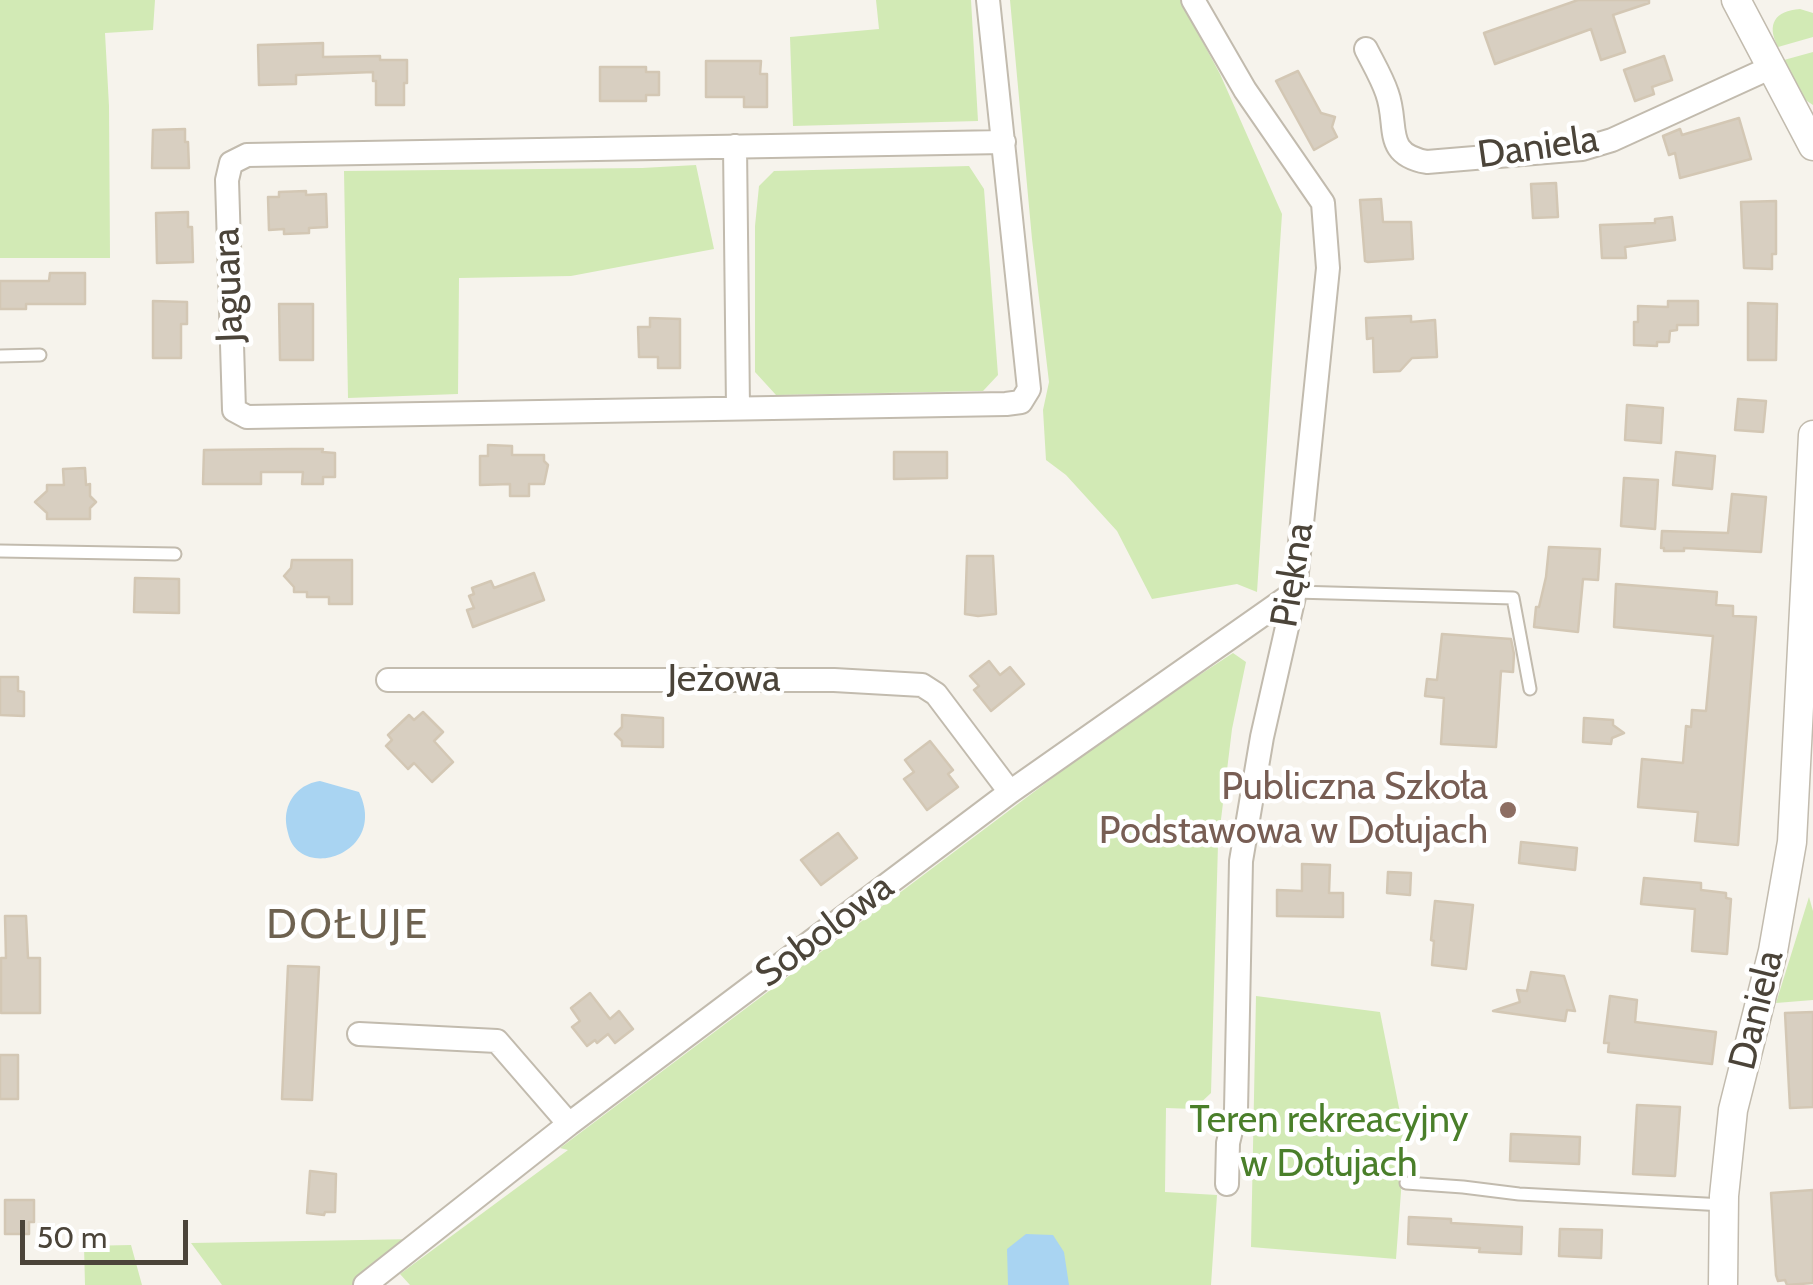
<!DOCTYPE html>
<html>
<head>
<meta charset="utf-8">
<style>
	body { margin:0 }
	#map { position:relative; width:1813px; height:1285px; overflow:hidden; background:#f6f3ec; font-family:Cabin,sans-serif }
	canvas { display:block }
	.scale { position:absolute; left:20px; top:1220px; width:168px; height:45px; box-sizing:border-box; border:5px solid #4b4439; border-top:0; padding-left:12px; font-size:30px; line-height:35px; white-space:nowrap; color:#4b4439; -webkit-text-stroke:8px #fff; paint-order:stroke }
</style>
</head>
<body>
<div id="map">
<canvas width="1813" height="1285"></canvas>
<div class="scale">50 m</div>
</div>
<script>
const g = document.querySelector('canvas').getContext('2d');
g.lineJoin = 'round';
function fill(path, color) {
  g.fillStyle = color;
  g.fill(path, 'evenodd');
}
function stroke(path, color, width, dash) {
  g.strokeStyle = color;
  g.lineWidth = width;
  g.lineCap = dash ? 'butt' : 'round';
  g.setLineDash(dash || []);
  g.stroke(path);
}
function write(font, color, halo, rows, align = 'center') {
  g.font = font + ' Cabin,sans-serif';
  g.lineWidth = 9;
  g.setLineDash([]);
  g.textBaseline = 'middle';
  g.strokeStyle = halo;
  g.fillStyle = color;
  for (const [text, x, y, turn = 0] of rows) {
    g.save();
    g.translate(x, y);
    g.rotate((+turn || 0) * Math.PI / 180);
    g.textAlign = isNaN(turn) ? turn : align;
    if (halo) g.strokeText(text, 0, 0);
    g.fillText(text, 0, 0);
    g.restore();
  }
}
fill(new Path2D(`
	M0,0H155L153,30L105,33L109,106L110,258H0Z
	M876,0H971L978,121L793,126L790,37L879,29Z
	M1010,0H1180L1220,74L1282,214L1257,592L1237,584L1152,599L1117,531L1066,475L1046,460L1043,410L1049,382L1032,239Z
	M1800,9L1813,13V37L1778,47C1766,24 1775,11 1800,9Z
	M1813,52V105L1804,99L1784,60Z
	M696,165L714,249L571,276L459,278L458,394L348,398L344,171L642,168Z
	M969,166L984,189L998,375L983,391L776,395L755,372V226L759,186L774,171Z
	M1233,653L1246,662L1232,729L1218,844L1211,1093L1194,1109L1166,1108L1165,1192L1217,1195L1211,1285H410L400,1274L568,1150L560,1148L1123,725Z
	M1809,897L1813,911V1000L1776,1003Z
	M1256,996L1380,1012L1405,1138L1396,1259L1251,1247Z
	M418,1239L357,1285H222L191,1243Z
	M131,1245L142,1285H85L84,1246Z`), '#d2eab5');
fill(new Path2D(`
	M320,781L359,792C389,854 299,883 288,833C286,825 285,818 287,810C291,794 304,783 320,781Z
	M1026,1234L1053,1235L1064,1252L1069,1285H1008L1007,1249Z`), '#a9d4f2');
const building = new Path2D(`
	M1578,0H1649V3L1613,15L1625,52L1601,60L1591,29L1495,64L1484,33Z
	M323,43V57L380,56V60H407V83H404V105H376V81H373V72L296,75V84L259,85L258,45Z
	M1664,56L1672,80L1652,87L1654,94L1635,101L1624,70Z
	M706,61H761L760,74H767V107H744V97H706Z
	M600,67H646V72H659V95H646V101H600Z
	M1298,71L1321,113L1335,117L1332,127L1337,137L1314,150L1276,81Z
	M1739,118L1751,159L1680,178L1675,153L1669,155L1663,136L1680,129L1682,135Z
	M185,129V142H188L189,168H152L153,130Z
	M1556,183L1558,217L1533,218L1531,184Z
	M306,191V195L326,194L327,227L309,228V233L284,234V229L269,230L268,197H279V192Z
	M1381,199L1383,222H1411L1413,259L1368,262L1365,261L1360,200Z
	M1776,201V254H1772V269L1744,268L1741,202Z
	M188,212V227H192L193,262L157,263L156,213Z
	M1672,217L1675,240L1625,247L1626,258H1602L1600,225L1655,223V219Z
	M50,273H85V304H26V309H0V281H49Z
	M153,301L187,302V324H181V358H153Z
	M1668,301H1698V325H1677V330L1670,331L1669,342H1657V346L1634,345V322H1638V306L1668,307Z
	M1748,303L1777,304L1776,360H1748Z
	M279,304H313V360H280Z
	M1411,316V322L1435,320L1437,357L1412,358L1400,371L1374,372L1373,338L1367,339L1366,318Z
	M650,318L680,319V368H658V357H639L638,327H650Z
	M1738,399L1766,401L1763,432L1735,430Z
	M1627,405L1663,408L1661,443L1625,440Z
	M488,445L512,446V455H544V461L548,465L544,484H529V496H510V484L480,485V456H488Z
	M292,449H323L322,452L335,453V477H323V484H302L303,472H261V484H203L204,450Z
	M894,452H947V478L894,479Z
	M1676,452L1715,456L1712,489L1673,485Z
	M85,468L86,485L90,484V496L96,502L90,508V519H47V513L35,502L47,491V485H64L63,469Z
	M1624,478L1658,480L1655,529L1621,526Z
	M1732,494L1766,497L1761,552L1684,548V551H1664V548H1661L1662,531L1728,533Z
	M1549,547L1600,549L1598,580L1583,579L1578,632L1534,627L1536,607H1539L1546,577Z
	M967,556H993L996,614L978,616L965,614Z
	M292,560H352V604H329V597H307V592H294V587L284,576L291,568Z
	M534,573L544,600L473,627L467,610L474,608L469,596L474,594L472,588L491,581L494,588Z
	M135,578L179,579V613L134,612Z
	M1616,584L1717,592L1716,605L1733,606V616L1756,617L1738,845L1695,841L1698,812L1638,807L1642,759L1683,763L1686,726L1691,727L1692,710L1706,711L1713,636L1614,627Z
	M1442,634L1511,639L1514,654L1513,672L1501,671L1496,747L1441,744L1444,698L1425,696L1427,679L1437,680Z
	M989,661L1000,675L1010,667L1024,684L991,711L974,690L979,686L970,676Z
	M0,677H18V691L24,692V716L0,715Z
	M423,712L443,732L434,741L453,762L432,782L414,763L408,769L386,746L392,740L388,735L409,715L414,720Z
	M622,715L663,718V747L622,746V741L615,734L622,727Z
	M1584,718L1613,720V725L1624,733L1612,738L1611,744L1583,742Z
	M930,741L953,770L948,774L958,787L927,810L904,779L914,772L905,760Z
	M838,833L857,858L821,885L801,860Z
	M1521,842L1577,848L1575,870L1519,863Z
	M1302,864L1330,865L1329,893H1343V917L1277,916V890L1302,891Z
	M1388,872L1411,873L1410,895L1387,893Z
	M1644,878L1701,883V890L1726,893V898L1731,899L1727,954L1692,951L1695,909L1641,904Z
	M1435,901L1473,905L1466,969L1432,965L1434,941L1431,940Z
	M5,916H26L28,958H40V1013H1V958H6Z
	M288,966L319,967L312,1100L282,1099Z
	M1531,972L1564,976L1575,1011L1567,1010L1565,1021L1493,1011L1520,1002L1517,990L1527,991Z
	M590,993L610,1019L619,1011L633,1029L615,1043L608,1034L597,1043L595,1040L587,1046L572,1027L580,1021L571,1008Z
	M1610,996L1637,1000L1635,1022L1716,1032L1712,1064L1608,1052L1609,1043H1604Z
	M1813,1012V1107L1790,1108L1785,1013Z
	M0,1055H18V1099H0Z
	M1637,1105L1680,1107L1675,1176L1633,1174Z
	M1511,1134L1580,1137L1579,1164L1510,1161Z
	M310,1171L336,1174L335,1212H325L324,1215L307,1213Z
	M1813,1190V1283L1787,1285L1785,1280L1778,1281L1776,1275L1771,1193Z
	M5,1200H34V1222H29V1234H5Z
	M1409,1217L1451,1219V1223L1522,1227L1521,1254L1479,1252L1480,1248L1408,1244Z
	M1560,1229L1602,1230L1601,1258L1559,1256Z`);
fill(building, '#d8cfc1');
stroke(building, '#d3c7b4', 2.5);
const service = new Path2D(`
	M0,356L40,355
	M0,551L175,554
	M1295,592L1513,598L1530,689
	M1406,1183L1463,1187L1519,1194L1724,1205`);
const minor = new Path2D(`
	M988,0L1029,389L1021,402L1006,404L247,417L234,410L227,180L231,163L247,155L1004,142
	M1193,0L1245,90L1323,203L1328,268L1295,592L1262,737L1241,861L1236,1110L1228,1143L1227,1184
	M1366,49C1373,63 1382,78 1387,93C1399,126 1382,154 1427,162L1582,149L1612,140L1772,67
	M735,146L738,408
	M388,680H834L922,685L936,694L1010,792
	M359,1034L497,1041L569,1124
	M365,1285L569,1124L1010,792L1295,592`);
const tertiary = new Path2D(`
	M1736,0L1813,146
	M1723,1285L1724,1196L1733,1110L1773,951L1792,842L1813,435`);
stroke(service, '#c2bbae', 15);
stroke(minor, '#c2bbae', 26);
stroke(tertiary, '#c2bbae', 31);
stroke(service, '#fff', 11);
stroke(minor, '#fff', 22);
stroke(tertiary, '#fff', 28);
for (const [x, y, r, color] of [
	[1508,810,10,"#8d6e63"]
]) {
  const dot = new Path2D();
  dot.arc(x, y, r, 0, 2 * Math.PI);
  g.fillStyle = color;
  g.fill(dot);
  stroke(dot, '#fff', 4);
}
write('38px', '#4b4439', '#fff', [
	["Daniela",1538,148,-8],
	["Jaguara",229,285,-92],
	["Piękna",1293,575,-81],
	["Jeżowa",724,680],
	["Sobolowa",825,931,-37],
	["Daniela",1757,1010,-76]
]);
write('38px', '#785e54', '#fff', [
	["Publiczna Szkoła",1488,788],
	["Podstawowa w Dołujach",1488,832]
], 'right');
write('38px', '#4a7f2a', '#fff', [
	["Teren rekreacyjny",1329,1121],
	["w Dołujach",1329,1165]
]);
g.letterSpacing = '2.5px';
write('42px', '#6e6250', '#fff', [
	["DOŁUJE",348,926]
]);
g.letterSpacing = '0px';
</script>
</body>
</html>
